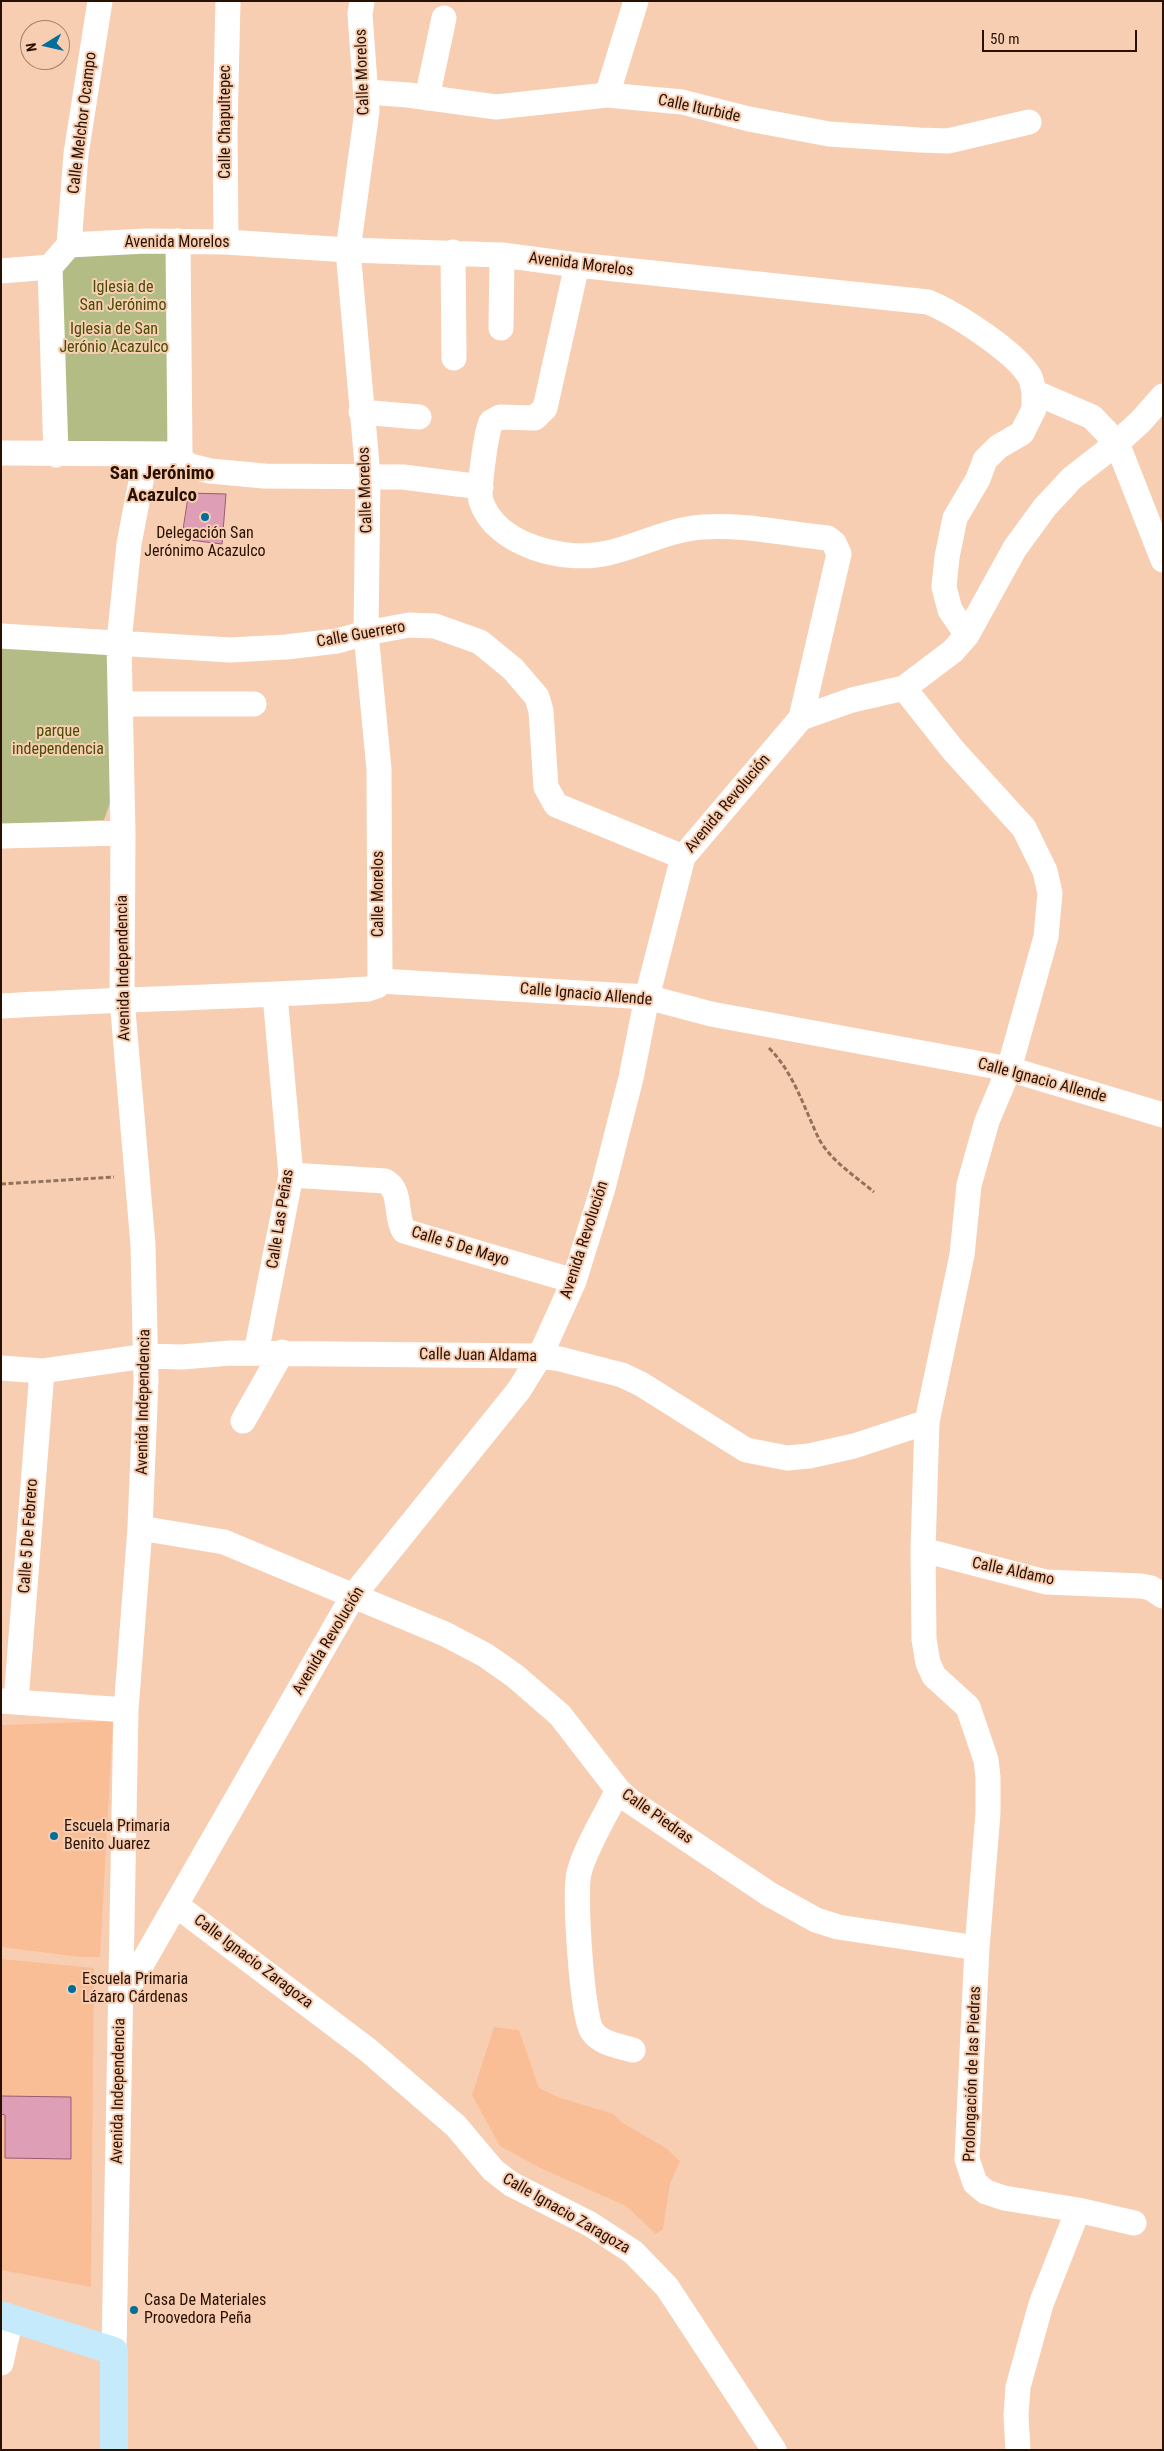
<!DOCTYPE html>
<html>
<head>
<meta charset="utf-8">
<style>
	body { margin:0 }
	#map { position:relative; width:1164px; height:2451px; overflow:hidden; background:#f8ceb3; font-family:"Roboto Condensed",sans-serif }
	canvas { display:block }
	.frame { position:absolute; inset:0; border:2px solid #281001; pointer-events:none }
	.north { position:absolute; left:20px; top:20px; width:50px; height:50px; box-sizing:border-box; background:#f8ceb3; border:1px solid #a5826c; border-radius:50%; rotate:261deg; font-size:14px; font-weight:700; line-height:20px; text-align:center; color:#281001 }
	.north::after { content:''; display:block; margin:auto; width:18px; height:22px; background:#026f9b; clip-path:polygon(50% 0,100% 100%,50% 72%,0 100%) }
	.scale { position:absolute; left:982px; top:30px; width:155px; height:22px; box-sizing:border-box; border:2px solid #281001; border-top:0; padding-left:6px; font-size:15px; line-height:18px; white-space:nowrap; color:#281001; -webkit-text-stroke:4px #f8ceb3; paint-order:stroke }
</style>
</head>
<body>
<div id="map">
<canvas width="1164" height="2451"></canvas>
<div class="frame"></div>
<div class="north">N</div>
<div class="scale">50 m</div>
</div>
<script>
const g = document.querySelector('canvas').getContext('2d');
g.lineJoin = 'round';
function fill(path, color) {
  g.fillStyle = color;
  g.fill(path, 'evenodd');
}
function stroke(path, color, width, dash) {
  g.strokeStyle = color;
  g.lineWidth = width;
  g.lineCap = dash ? 'butt' : 'round';
  g.setLineDash(dash || []);
  g.stroke(path);
}
function write(font, color, halo, rows, align = 'center') {
  g.font = font + ' "Roboto Condensed",sans-serif';
  g.lineWidth = 4;
  g.setLineDash([]);
  g.textBaseline = 'middle';
  g.strokeStyle = halo;
  g.fillStyle = color;
  for (const [text, x, y, turn = 0] of rows) {
    g.save();
    g.translate(x, y);
    g.rotate((+turn || 0) * Math.PI / 180);
    g.textAlign = isNaN(turn) ? turn : align;
    if (halo) g.strokeText(text, 0, 0);
    g.fillText(text, 0, 0);
    g.restore();
  }
}
fill(new Path2D(`
	M113,1721L100,1957H80L1,1947V1725Z
	M1,1959L94,1968L91,2287L1,2270Z
	M494,2027L519,2030L539,2088L560,2098L614,2114L621,2122L666,2148L680,2161L670,2184L663,2229L656,2234L626,2206L540,2168L500,2146L472,2095Z`), '#fabe96');
fill(new Path2D(`
	M167,244L174,447L60,453L57,271L75,256Z
	M1,643L114,645L117,783L104,820L1,825Z`), '#b4bc85');
const building = new Path2D(`
	M189,493L226,494L222,544L182,539Z
	M1,2096L71,2097V2159L5,2158V2115L1,2114Z`);
fill(building, '#de9fb6');
stroke(building, '#9e5874', 1);
stroke(new Path2D(`
	M769,1048C794,1073 804,1108 819,1139C831,1161 855,1176 874,1192
	M1,1184L114,1177`), '#93725d', 3, [5, 2.5]);
stroke(new Path2D(`
	M362,1L360,14L367,111L348,250L368,476L366,633L379,769L380,981
	M367,92L408,95L496,107L607,95L682,102L749,119L829,134L919,140L948,141L1029,122
	M607,95L636,1
	M427,98L444,18
	M178,241L180,454
	M226,242L225,130L228,1
	M69,245L76,154L100,1
	M453,252L454,358
	M50,267L56,455
	M1,271L50,267L69,245L146,241L226,242L348,250L502,255L577,265L928,302C955,313 1016,352 1030,377C1032,381 1033,387 1034,392L1092,417L1117,443L1163,560
	M501,328L502,255
	M361,412L419,417
	M1,453L180,454L181,460L190,466L210,471L264,476L403,477L481,487
	M967,635L950,610L944,587L947,557L955,518L978,479L985,460L998,447L1022,433L1034,409V392
	M1,636L230,650L286,647L337,641L366,633L409,625L435,626L480,642L513,669L537,697L541,711L546,787L556,805L683,857
	M904,688L953,750L1024,828L1045,871L1050,893L1046,937L1009,1069L987,1121L969,1185L962,1255L927,1422L923,1550L924,1639L928,1663L934,1676L968,1707L986,1760L988,1777V1813L977,1948L967,2159L975,2183L986,2192L1004,2198L1078,2210L1134,2223
	M121,704H254
	M801,718L852,700L904,688L953,651L967,635L1015,548L1045,507L1072,478L1117,443L1141,421L1163,396
	M1,836L123,833
	M380,981L647,997L711,1014L1009,1069L1163,1115
	M1,1006C123,999 246,997 368,989L377,986L380,981
	M291,1175L385,1181C403,1191 394,1215 404,1231L574,1281
	M256,1353L291,1175L275,995
	M1,1368L42,1371L146,1356L182,1357L230,1353L540,1356L560,1359L622,1375L641,1384L746,1450L787,1458L809,1456L854,1446L927,1422
	M243,1421L282,1352
	M140,1528L224,1542L445,1634L485,1655L515,1676L560,1715L618,1790L630,1801L769,1894L816,1920L838,1927L977,1948
	M923,1550L1046,1582L1141,1586L1151,1588L1163,1596
	M1,1701L126,1710
	M16,1701L42,1371
	M618,1790C607,1813 585,1848 579,1873C574,1893 582,2017 592,2031C601,2044 619,2046 633,2050
	M176,1905L368,2050L456,2126L493,2170L511,2184L590,2224L633,2252L667,2287L774,2450
	M120,2002L353,1596L519,1390L540,1356L574,1281L603,1188L631,1078L647,997L683,857L801,718L839,554L834,543L828,538C787,534 744,524 703,527C670,529 639,546 608,553C565,563 496,546 481,501C478,491 486,433 491,422L500,417L535,418L545,408L577,265
	M114,2351L126,1710L140,1528L146,1380L143,1245L122,999L123,833L119,642L129,544L146,455
	M1,2363L11,2318
	M1018,2450L1016,2415L1018,2387L1041,2304L1078,2210`), '#fff', 25);
stroke(new Path2D(`
	M1,2315L114,2351V2450`), '#c5eafc', 28);
for (const [x, y, r, color] of [
	[205,517,5,"#026f9b"],
	[54,1836,5,"#026f9b"],
	[72,1989,5,"#026f9b"],
	[134,2310,5,"#026f9b"]
]) {
  const dot = new Path2D();
  dot.arc(x, y, r, 0, 2 * Math.PI);
  g.fillStyle = color;
  g.fill(dot);
  stroke(dot, '#f8ceb3', 2);
}
write('16px', '#281001', '#f8ceb3', [
	["Calle Morelos",363,72,-92],
	["Calle Iturbide",699,109,12],
	["Calle Chapultepec",226,122,-90],
	["Calle Melchor Ocampo",83,123,-83],
	["Avenida Morelos",177,243],
	["Avenida Morelos",581,265,7],
	["Calle Morelos",366,490,-92],
	["Calle Guerrero",361,635,-10],
	["Avenida Revolución",728,804,-50],
	["Calle Morelos",379,894,-90],
	["Avenida Independencia",124,968,-91],
	["Calle Ignacio Allende",586,995,5],
	["Calle Ignacio Allende",1042,1081,15],
	["Calle Las Peñas",281,1219,-81],
	["Avenida Revolución",585,1240,-72],
	["Calle 5 De Mayo",460,1247,17],
	["Calle Juan Aldama",478,1356,1],
	["Avenida Independencia",144,1402,-89],
	["Calle 5 De Febrero",29,1536,-86],
	["Calle Aldamo",1013,1572,12],
	["Avenida Revolución",329,1641,-59],
	["Calle Piedras",657,1817,35],
	["Calle Ignacio Zaragoza",253,1962,37],
	["Prolongación de las Piedras",973,2074,-88],
	["Avenida Independencia",119,2091,-89],
	["Calle Ignacio Zaragoza",566,2214,30]
]);
write('16px', '#474d04', '#f8ceb3', [
	["Iglesia de",123,288],
	["San Jerónimo",123,306],
	["Iglesia de San",114,330],
	["Jerónio Acazulco",114,348],
	["parque",58,732],
	["independencia",58,750]
]);
write('16px', '#281001', '#f8ceb3', [
	["Delegación San",205,534,"center"],
	["Jerónimo Acazulco",205,552,"center"],
	["Escuela Primaria",64,1827],
	["Benito Juarez",64,1845],
	["Escuela Primaria",82,1980],
	["Lázaro Cárdenas",82,1998],
	["Casa De Materiales",144,2301],
	["Proovedora Peña",144,2319]
], 'left');
write('bold 19px', '#281001', '#f8ceb3', [
	["San Jerónimo",162,474],
	["Acazulco",162,496]
]);
</script>
</body>
</html>
